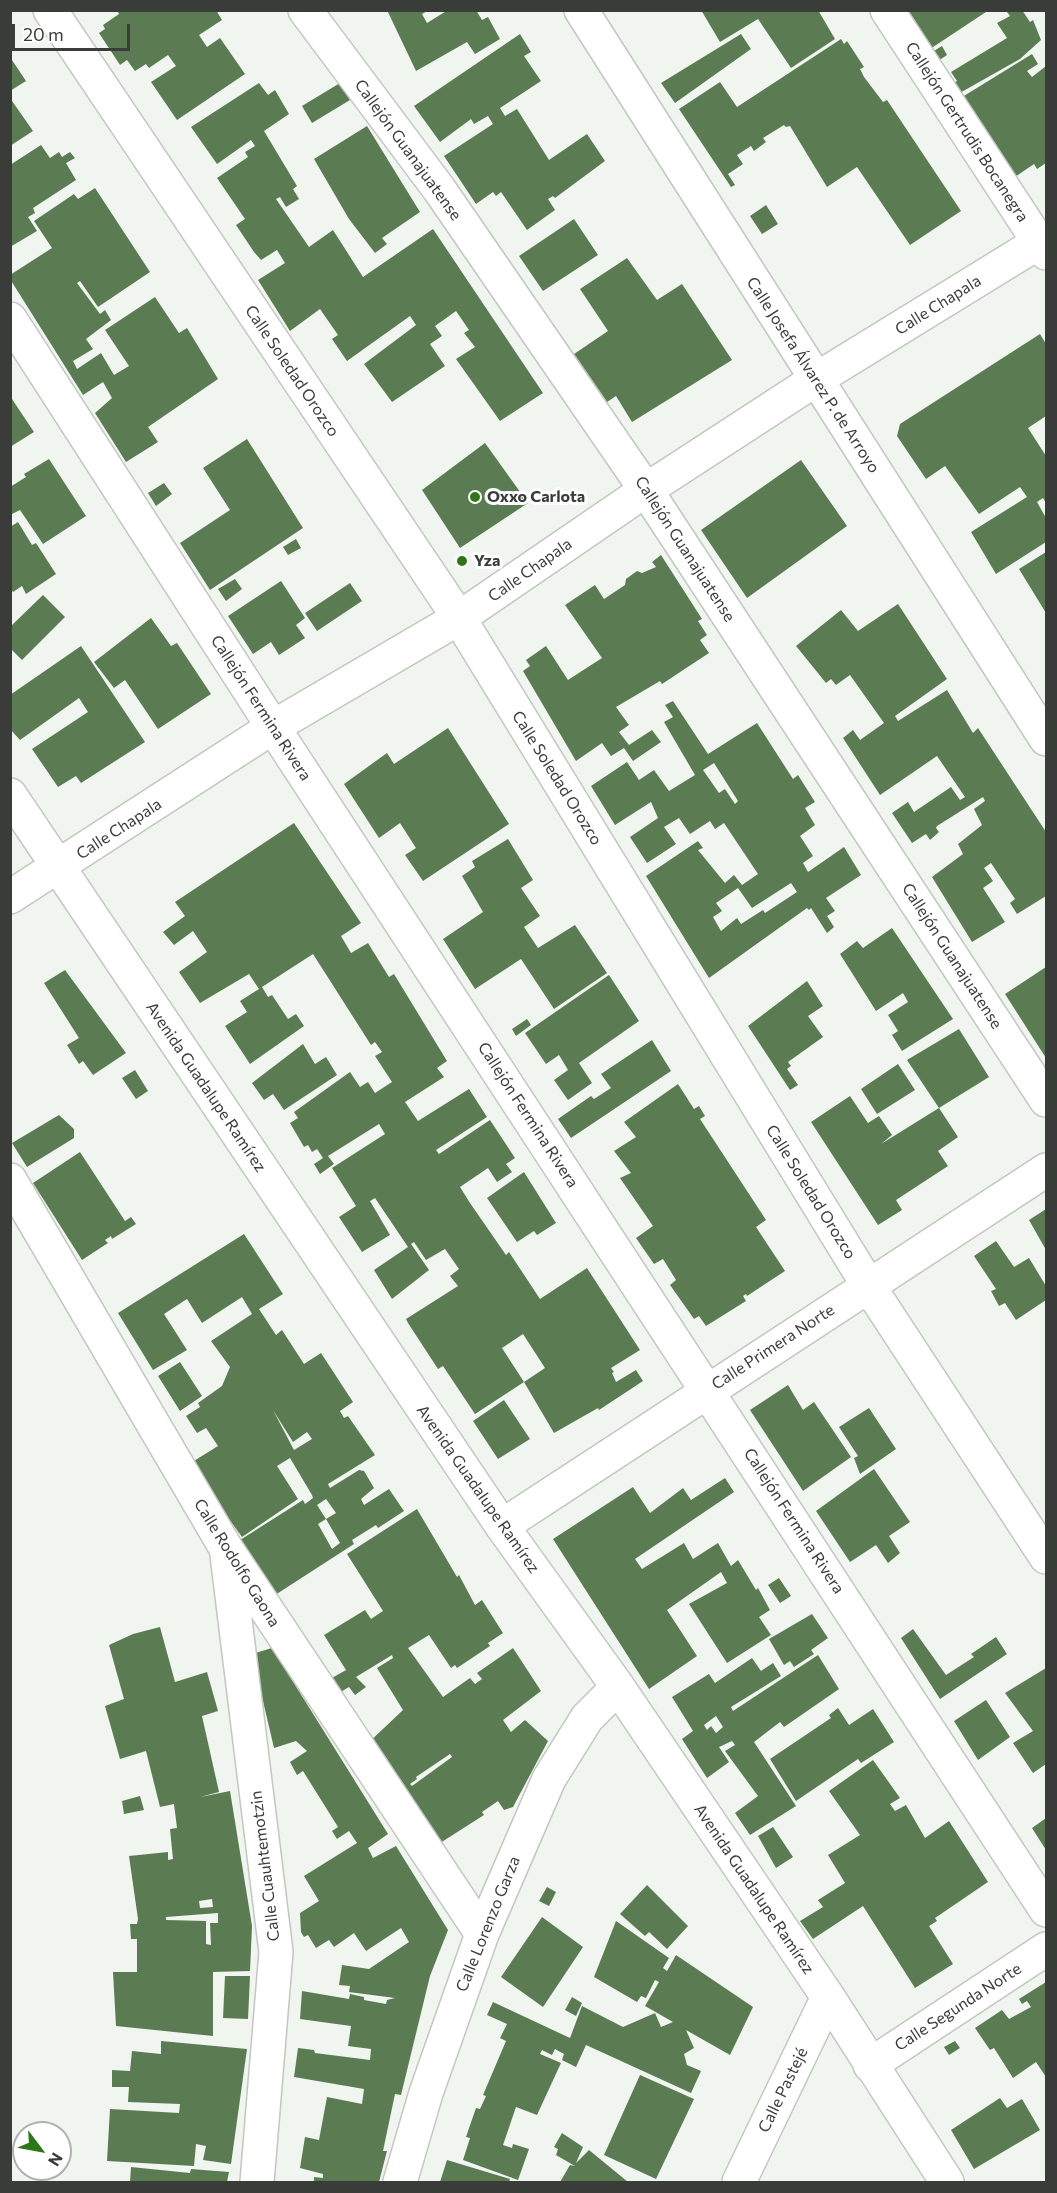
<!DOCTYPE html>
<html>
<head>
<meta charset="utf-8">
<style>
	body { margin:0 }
	#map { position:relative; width:1057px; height:2193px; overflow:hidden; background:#f0f5ef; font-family:Commissioner,sans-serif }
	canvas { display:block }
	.frame { position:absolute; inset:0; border:12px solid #3a3c3a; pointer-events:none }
	.north { position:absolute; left:12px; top:2121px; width:60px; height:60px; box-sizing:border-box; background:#fff; border:2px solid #b0b1b0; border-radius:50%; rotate:122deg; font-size:16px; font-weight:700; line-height:24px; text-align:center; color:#3a3c3a }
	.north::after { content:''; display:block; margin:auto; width:21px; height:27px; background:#2e761a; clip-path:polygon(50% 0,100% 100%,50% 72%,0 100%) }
	.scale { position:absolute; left:12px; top:24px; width:118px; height:27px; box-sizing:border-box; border:3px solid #3a3c3a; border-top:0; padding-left:8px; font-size:18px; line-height:21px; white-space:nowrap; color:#3a3c3a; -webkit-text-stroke:4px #fff; paint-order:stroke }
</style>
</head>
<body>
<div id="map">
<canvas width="1057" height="2193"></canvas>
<div class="frame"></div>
<div class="north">N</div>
<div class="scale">20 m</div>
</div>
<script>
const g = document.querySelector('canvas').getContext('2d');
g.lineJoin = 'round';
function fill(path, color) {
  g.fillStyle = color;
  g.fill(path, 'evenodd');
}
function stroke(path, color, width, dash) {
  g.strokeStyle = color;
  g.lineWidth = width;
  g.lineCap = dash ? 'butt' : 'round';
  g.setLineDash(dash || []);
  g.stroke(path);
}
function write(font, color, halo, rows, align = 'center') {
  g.font = font + ' Commissioner,sans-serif';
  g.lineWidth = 6;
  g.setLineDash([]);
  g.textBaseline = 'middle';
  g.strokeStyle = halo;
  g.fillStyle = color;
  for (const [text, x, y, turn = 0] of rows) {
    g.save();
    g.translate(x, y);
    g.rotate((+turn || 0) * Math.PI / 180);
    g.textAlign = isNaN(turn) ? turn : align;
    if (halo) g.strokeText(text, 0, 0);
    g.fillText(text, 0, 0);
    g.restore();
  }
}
fill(new Path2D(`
	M117,10H216L222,20L199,35L207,47L220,38L245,74L177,120L151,82L176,66L168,55L149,68L146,64L135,71L127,60L120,65L99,33L105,29L103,25L119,14Z
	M387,10H429L422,14L427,23L448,10H476L482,20L488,17L500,39L475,54L467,42L416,71Z
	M701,10H818L835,39L791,68L758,19L720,42Z
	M900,10H989L927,51Z
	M1009,10H1022L1030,22L1033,20L1041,40L1020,59L958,94L951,85L957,81L951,72L1007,38L997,23L1010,16L1007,12Z
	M520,34L531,52L524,56L541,81L500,108L505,116L517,109L549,160L587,134L605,161L555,198L553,196L548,199L555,210L527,230L501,192L496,196L493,192L476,204L444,156L493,124L488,116L474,124L471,119L440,142L414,106Z
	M741,34L751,49L675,103L661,83Z
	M841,39L844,44L847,41L864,67L860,69L864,77L883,102L887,100L961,211L910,245L857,167L827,187L790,126L786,127L784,125L763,138L766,142L754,151L751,146L737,155L743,164L728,174L735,185L731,187L679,109L720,82L737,107Z
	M942,46L947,55L935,63L929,54Z
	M1032,54L1038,64L1027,71L1032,77L1046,66V163L1037,169L1034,164L1012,179L959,99Z
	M10,57L26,81L10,91Z
	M259,83L268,95L275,90L289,114L264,131L297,186L293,189L299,199L286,207L280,197L276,199L309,247L333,230L363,277L433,229L543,393L500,421L456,359L475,347L464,333L469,330L456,311L435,326L442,336L430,344L445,366L392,402L364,364L416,325L410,316L347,361L332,339L338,335L320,309L290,331L258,280L285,263L277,250L261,260L254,252L236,225L245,219L217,178L248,157L245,152L255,146L251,140L217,164L191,127Z
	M340,83L350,100L312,123L302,106Z
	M10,98L33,131L10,146Z
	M367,126L420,212L382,238L387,244L375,253L349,219L314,159Z
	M41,145L50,158L59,152L62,157L70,152L75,158L66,163L76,180L33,208L35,213L28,217L37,231L10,247V165Z
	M95,188L150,272L98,307L80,281L77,283L100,314L105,310L111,320L86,339L93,349L73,361L77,369L101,353L114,375L129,366L105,330L155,297L179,333L187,328L218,379L148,427L158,442L126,462L95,413L112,398L103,382L83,395L10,279V275L52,248L34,221L74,194L78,199Z
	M766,205L778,224L762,234L750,216Z
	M574,219L598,255L543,291L519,256Z
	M627,258L657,300L682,284L732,360L632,422L616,396L607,402L574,354L608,331L580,289Z
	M1040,334L1046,344V416L1028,428L1046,456V503L1043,498L1037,502L1046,518V542L996,574L971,532L1027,497L1020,487L979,514L945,466L926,479L897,436L900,424Z
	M10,396L34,432L10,447Z
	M247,439L303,528L210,590L180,543L230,510L203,468Z
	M485,443L528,503L460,548L422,490Z
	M49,459L86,516L43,544L20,510L10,515V487L26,477L24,474Z
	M801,460L847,526L747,598L701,530Z
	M164,483L172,494L156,506L148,493Z
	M18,522L32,545L36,543L56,574L26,594L22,586L13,592L10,588V527Z
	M296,539L301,548L288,555L283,547Z
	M1046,552V613L1019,569Z
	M661,555L702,619L698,621L707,635L700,640L709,653L662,684L660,681L616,707L629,725L619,732L629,745L652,730L661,742L633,761L624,748L611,756L602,743L576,761L523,671L530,666L526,660L546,646L568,680L602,658L565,605L595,585L604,599L625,585L626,579L637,571L642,573L656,567L652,562Z
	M235,579L242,589L226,601L218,589Z
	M281,581L305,618L296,625L305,638L279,655L271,642L253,654L228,616Z
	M350,583L362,601L317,631L305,613Z
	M43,595L65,617L22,660L10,648V627Z
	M898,604L947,679L895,716L898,721L947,690L973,733L978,728L1046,832V896L1017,914L1010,903L1015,899L991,863L984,868L993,881L983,888L1005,922L972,942L932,877L963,854L958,844L982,825L974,809L985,801L983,797L937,826L936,828L939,832L930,840L926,834L912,843L892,813L908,802L914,812L951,787L960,800L965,797L937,756L880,795L843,738L853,730L860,740L884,723L850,675L836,685L831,679L826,683L796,646L841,610L858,631Z
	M151,618L171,646L177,643L211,694L158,729L125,680L114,688L94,662Z
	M81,646L145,742L81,783L76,776L58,787L32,749L88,712L79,698L20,740L10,729V695Z
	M673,701L708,754L757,723L793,779L798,775L815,802L805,808L815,825L800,836L813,856L803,863L808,872L844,847L861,875L826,898L835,911L827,916L834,927L827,933L811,908L809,910L807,908L709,978L646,876L698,841L703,848L698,850L725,883L734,875L742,885L758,874L724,823L715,829L710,821L690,834L679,818L664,827L676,844L647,863L630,837L658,818L651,802L615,825L591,786L627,762L639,780L654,770L669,791L695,775L664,722L673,717L665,705ZM714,763L738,801L735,804L725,789L719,793L703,770ZM791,883L797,892L765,913L763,910L741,924L737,918L721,931L713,917L722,911L716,903L738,888L752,908Z
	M448,728L509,824L423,881L405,855L416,848L400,823L379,838L344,784L387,753L394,764Z
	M294,823L361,923L341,936L351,953L368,943L389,977L394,974L447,1061L437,1068L444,1077L405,1102L418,1121L469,1089L487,1117L436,1150L439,1154L490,1120L515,1158L506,1164L512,1172L497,1182L488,1168L460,1187L470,1203L506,1255L509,1252L540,1299L587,1268L640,1350L611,1368L614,1372L612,1373L616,1382L636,1370L643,1381L599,1410L598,1408L554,1433L524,1382L545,1368L523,1334L502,1348L524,1382L475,1414L443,1366L438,1369L408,1323L406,1319L458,1286L450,1276L459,1269L445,1249L426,1260L414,1242L411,1244L429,1270L392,1299L374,1270L408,1247L375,1198L370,1201L390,1235L362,1252L339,1217L356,1206L332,1168L385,1134L379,1124L328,1156L334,1164L320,1174L314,1164L323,1158L317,1149L312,1152L308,1145L304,1147L290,1123L298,1118L294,1112L350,1072L360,1087L368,1082L375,1093L392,1082L375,1056L382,1052L375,1042L371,1045L313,954L262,987L268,997L272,995L288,1019L296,1014L304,1026L250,1064L225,1026L247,1012L240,1001L259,989L249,974L200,1003L179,972L207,952L193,931L174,945L163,932L185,916L175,902Z
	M508,839L533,880L521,888L540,916L524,927L538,948L575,925L607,973L554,1009L521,959L475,989L443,939L483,912L462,876L475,867L472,861Z
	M892,928L953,1019L902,1051L892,1035L898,1031L888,1015L908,1002L903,993L876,1011L840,954L857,941L863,948Z
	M1046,967V1058L1005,994Z
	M65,970L126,1053L93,1075L83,1061L79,1064L67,1045L79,1038L44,983Z
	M609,975L639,1021L579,1063L592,1083L568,1100L554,1080L568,1070L559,1055L546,1064L525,1033Z
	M807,981L823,1006L808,1016L823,1037L788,1062L791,1066L787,1069L798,1085L790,1090L748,1026Z
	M527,1019L531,1025L516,1036L512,1029Z
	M959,1029L989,1077L939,1108L958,1137L938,1151L948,1166L896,1200L902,1210L878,1225L811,1122L850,1096L868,1123L879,1116L892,1135L881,1144L939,1108L907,1060Z
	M652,1040L671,1071L571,1138L558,1119L591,1096L594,1099L611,1088L601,1074Z
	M303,1044L315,1064L326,1057L337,1075L284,1110L273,1094L264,1100L252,1083Z
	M898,1064L915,1090L877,1114L861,1089Z
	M135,1070L148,1091L136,1099L122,1078Z
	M678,1084L694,1109L699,1106L705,1116L700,1119L766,1220L756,1227L785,1271L747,1296L746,1294L743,1296L746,1301L706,1326L699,1316L694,1319L670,1285L676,1280L663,1259L654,1264L636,1238L653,1226L620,1178L631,1173L614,1151L636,1137L624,1122Z
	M59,1115L74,1129V1138L27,1167L12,1143Z
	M80,1152L125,1221L131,1217L136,1224L112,1239L111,1236L105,1240L108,1243L82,1260L33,1183Z
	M524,1172L556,1223L537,1235L534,1231L517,1242L487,1198Z
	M1046,1209V1250L1029,1220Z
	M244,1234L283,1294L259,1309L276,1335L282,1330L304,1364L321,1353L353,1402L340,1411L344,1418L348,1416L375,1455L328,1484L330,1488L359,1470L364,1471L374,1488L361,1499L364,1505L389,1489L404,1511L378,1528L376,1525L352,1540L354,1544L272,1597L237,1542L303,1500L305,1504L313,1498L312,1495L290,1458L277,1466L298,1499L242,1537L189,1464L218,1446L206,1428L197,1433L186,1416L200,1407L198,1403L222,1386L230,1367L211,1341L252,1314L242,1297L202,1323L187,1299L164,1314L187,1350L153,1370L118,1313ZM273,1410L293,1442L307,1432L312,1439L294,1450ZM326,1499L336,1513L326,1519L340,1543L332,1549L318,1524L326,1519L317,1505Z
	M996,1241L1014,1267L1029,1258L1046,1286V1300L1016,1320L1005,1303L999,1306L991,1291L996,1289L974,1256Z
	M180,1362L202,1396L180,1411L158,1376Z
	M788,1385L803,1410L814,1402L851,1457L803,1491L750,1410Z
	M504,1400L530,1439L498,1459L473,1421Z
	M869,1408L896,1449L860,1474L854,1458L858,1456L839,1427Z
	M874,1469L910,1522L889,1536L900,1553L888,1563L876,1545L850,1562L816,1511Z
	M725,1478L734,1492L635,1559L642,1569L684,1543L693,1559L718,1543L731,1566L738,1560L756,1590L758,1588L770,1610L759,1617L771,1635L727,1663L689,1604L727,1583L721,1572L667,1610L697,1656L649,1689L553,1539L633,1487L650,1513L683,1488L691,1500Z
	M417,1509L457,1577L459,1575L475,1605L482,1600L503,1633L488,1643L490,1646L457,1668L455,1665L451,1668L429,1635L408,1648L443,1697L470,1678L475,1684L482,1679L477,1673L513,1648L541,1691L503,1720L511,1732L525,1720L548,1741L513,1807L504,1810L498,1801L482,1812L484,1815L437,1845L365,1746L403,1710L377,1668L393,1658L392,1655L356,1677L366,1687L355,1695L349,1687L334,1696L325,1682L346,1670L324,1635L365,1610L371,1619L383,1611L347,1554ZM450,1754L452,1757L412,1786L410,1784L417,1779L416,1777Z
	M779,1578L791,1596L780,1603L768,1585Z
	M812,1614L828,1638L811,1650L814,1654L794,1667L790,1661L784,1665L769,1639Z
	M160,1627L175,1682L207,1672L218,1711L202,1716L219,1792L200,1797L230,1791L252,1926L250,1971L213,1972V2036L116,2026L113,1972H137V1939H131L130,1924H137L138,1919L129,1856L168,1852V1860L173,1859L170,1829L177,1828L174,1804L160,1807L146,1751L120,1759L105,1706L124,1699L109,1645L133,1634ZM212,1899L213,1907L200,1908L199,1901ZM218,1913V1923H210L211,1945L206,1944V1921L166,1920V1917Z
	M913,1629L946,1675L974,1657L971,1654L996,1637L1007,1654L940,1699L901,1638Z
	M272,1648L388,1834L368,1848L373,1858L396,1846L448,1930L430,1976L401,2095L395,2094L383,2151H387L379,2182H314V2177L323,2178V2174L300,2168L305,2137L319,2140L327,2097L362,2104L364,2089L294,2077L298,2048L314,2050L315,2053L370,2060L371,2049L348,2046L351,2026L300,2019L302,1991L349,1999L350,1994L364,1997V2000L386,2004L387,2000L395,1998L349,1992L350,1986L339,1985L342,1965L369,1969L409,1942L401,1928L366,1951L354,1933L334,1947L329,1940L316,1948L308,1935L304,1937L301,1932L300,1913L319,1901L304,1876L357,1843L349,1831L337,1839L332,1831L338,1827L303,1771L297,1775L290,1762L307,1751L296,1741L274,1748L252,1654Z
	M818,1655L839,1689L784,1727L780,1722L754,1742L796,1806L750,1835L735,1813L758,1796L725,1751L735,1745L732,1741L719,1747L729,1762L707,1778L682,1739L693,1731L672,1697L709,1674L715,1683L752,1658L761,1671L773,1663L781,1676L731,1707L733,1711ZM716,1716L723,1727L716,1733L711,1726L707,1730L704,1725Z
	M1046,1668V1764L1033,1773L1013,1743L1033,1731L1005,1693Z
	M986,1700L1010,1737L978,1760L954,1721Z
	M838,1708L849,1725L873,1709L894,1742L861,1763L858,1759L796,1801L770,1759L831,1718L829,1715Z
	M873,1760L900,1798L890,1804L895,1811L906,1805L925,1838L949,1821L988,1882L935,1918L937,1921L929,1926L953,1964L915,1988L863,1906L813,1939L800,1921L823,1907L818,1900L845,1883L828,1855L860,1835L829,1791Z
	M140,1796L144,1810L124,1814L122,1801Z
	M1046,1818V1850L1032,1828Z
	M773,1827L793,1857L776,1868L758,1836Z
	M647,1885L688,1926L667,1949L649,1932L645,1936L620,1914Z
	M547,1887L556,1892L549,1906L539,1901Z
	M542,1917L583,1947L543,2007L501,1977Z
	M616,1921L669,1958L663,1968L667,1971L676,1955L753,2007L730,2055L686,2030L694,2048L684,2054L687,2065L701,2071L691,2093L586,2045L576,2067L562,2060L564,2054L555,2049L552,2055L542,2050L540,2054L561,2063L537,2115L516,2107L503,2145L512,2148L513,2144L529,2149L518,2180L463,2160L470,2138L466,2137L476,2108L480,2109L486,2096L483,2095L506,2041L500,2038L507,2024L487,2015L493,2002L570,2038L582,2006L623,2027L655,2013L661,2027L673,2022L645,2006L659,1982L655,1980L646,1998L641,1996L637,2002L594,1977Z
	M225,1976H250L248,2019L223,2018Z
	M1046,1982V2077L1036,2062L1013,2078L994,2048L990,2050L975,2028L1002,2010L1009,2019L1031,2007L1027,2001L1022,2004L1019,1999Z
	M572,1997L582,2003L576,2016L565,2010Z
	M161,2041L247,2049L231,2164L203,2160L206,2146L196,2144L194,2166L107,2161L110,2109L179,2113L180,2104L128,2102L129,2087H112V2070L130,2071L132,2051L161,2054Z
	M955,2041L960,2048L949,2055L944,2047Z
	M640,2075L694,2099L656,2179L604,2155Z
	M1000,2098L1007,2108L1022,2099L1040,2130L974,2169L951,2130Z
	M562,2133L583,2147L576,2163L589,2150L628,2182H560L570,2165L575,2166L556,2155L558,2149L554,2147Z
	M447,2160L510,2179L509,2182H440Z
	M131,2167L190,2173L191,2169L229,2172L227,2182H130Z`), '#5b7b53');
const minor = new Path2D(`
	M50,10L459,618L868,1285L1046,1557
	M305,10L439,189L646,490L1046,1100
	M581,10L1046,739
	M887,10L1046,253
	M10,319L273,727L1046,1910
	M10,795L502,1526L618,1687L828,1997L947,2182
	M10,1180L227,1550L482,1934
	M502,1526L1046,1170
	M227,1555L276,1952L257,2182
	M870,2065L1046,1949
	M400,2182L426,2093L482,1934L549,1779L587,1718L618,1687
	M739,2182L828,1997`);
const tertiary = new Path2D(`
	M10,897L273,727L459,618L646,490L815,380L1046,238`);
stroke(minor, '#c2c7c1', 36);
stroke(tertiary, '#c2c7c1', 36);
stroke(minor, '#fff', 33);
stroke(tertiary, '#fff', 33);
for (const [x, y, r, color] of [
	[475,497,6,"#2e761a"],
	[462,561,6,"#2e761a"]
]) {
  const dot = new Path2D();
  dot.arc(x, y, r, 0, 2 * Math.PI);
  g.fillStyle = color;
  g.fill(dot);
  stroke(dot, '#fff', 2);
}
write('16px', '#3a3c3a', '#fff', [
	["Callejón Gertrudis Bocanegra",967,132,57],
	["Callejón Guanajuatense",408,150,54],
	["Calle Chapala",938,305,-32],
	["Calle Soledad Orozco",292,371,56],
	["Calle Josefa Álvarez P. de Arroyo",813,375,57],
	["Callejón Guanajuatense",685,549,57],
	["Calle Chapala",530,570,-35],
	["Callejón Fermina Rivera",261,708,57],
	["Calle Soledad Orozco",557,778,58],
	["Calle Chapala",119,829,-33],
	["Callejón Guanajuatense",952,956,57],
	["Avenida Guadalupe Ramírez",206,1087,56],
	["Callejón Fermina Rivera",528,1115,57],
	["Calle Soledad Orozco",811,1192,58],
	["Calle Primera Norte",773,1347,-33],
	["Avenida Guadalupe Ramírez",478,1489,55],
	["Callejón Fermina Rivera",794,1521,57],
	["Calle Rodolfo Gaona",237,1563,58],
	["Calle Cuauhtemotzin",265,1866,-97],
	["Avenida Guadalupe Ramírez",754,1889,56],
	["Calle Lorenzo Garza",488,1924,-68],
	["Calle Segunda Norte",958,2007,-33],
	["Calle Pastejé",783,2090,-64]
]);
write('bold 16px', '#3a3c3a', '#fff', [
	["Oxxo Carlota",487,497],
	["Yza",474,561]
], 'left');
</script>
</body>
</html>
